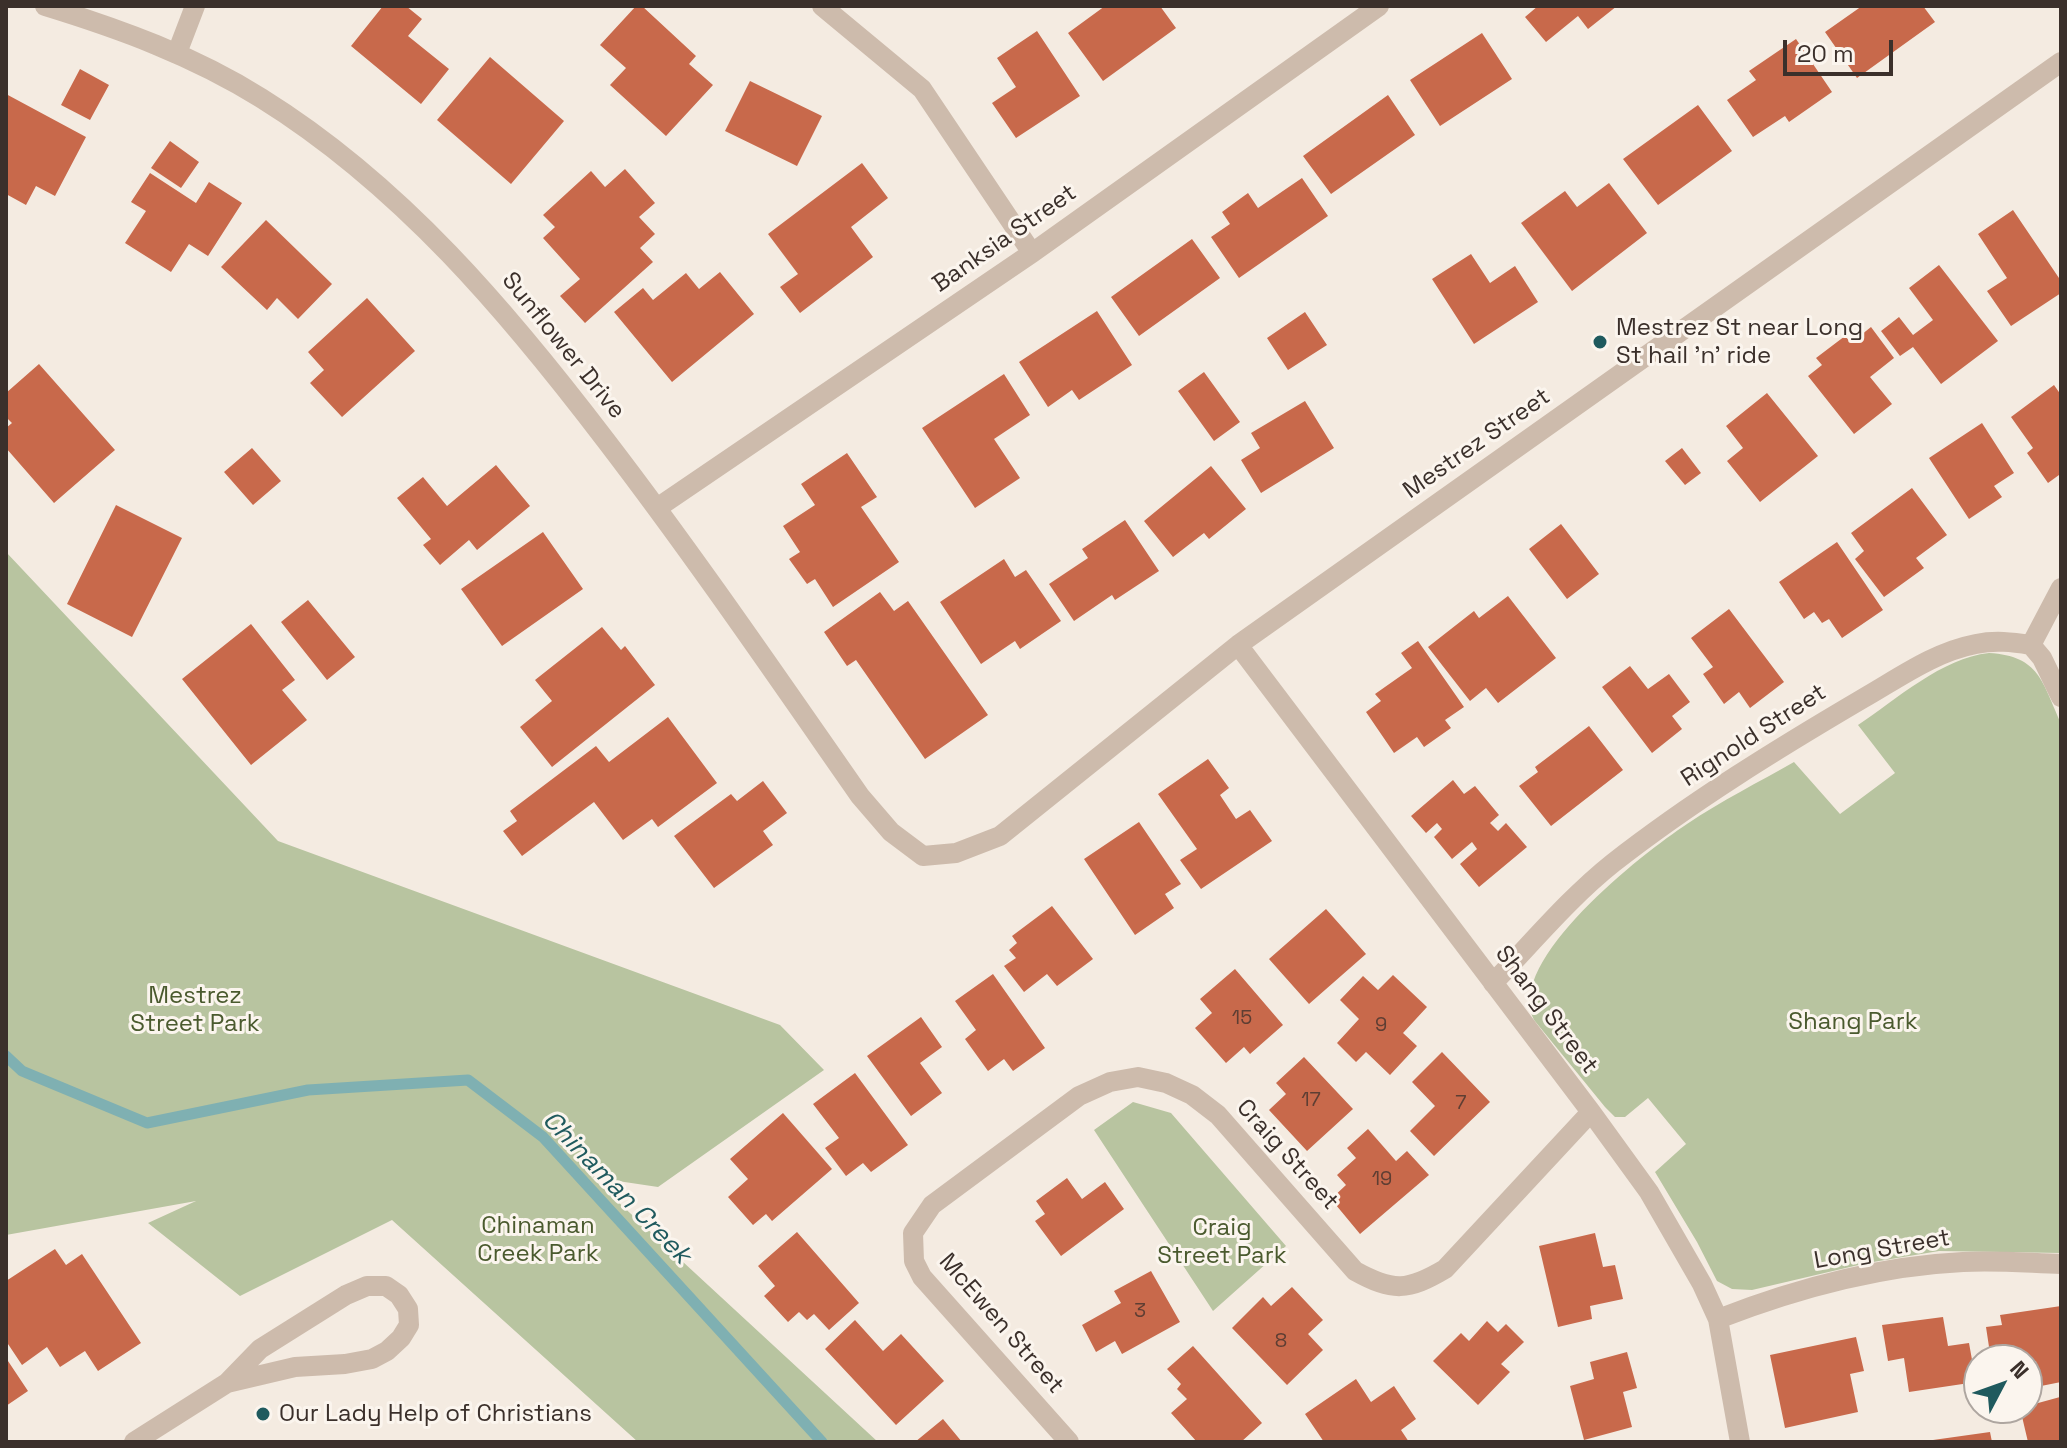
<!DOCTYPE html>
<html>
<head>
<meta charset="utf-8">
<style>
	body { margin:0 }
	#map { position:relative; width:2067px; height:1448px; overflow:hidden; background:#f4ebe1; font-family:"Space Grotesk",sans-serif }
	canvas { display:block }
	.frame { position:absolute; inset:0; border:8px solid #3b302b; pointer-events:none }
	.north { position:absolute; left:1963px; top:1344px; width:80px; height:80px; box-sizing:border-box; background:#fbf5ee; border:2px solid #aea6a0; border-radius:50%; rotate:49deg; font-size:22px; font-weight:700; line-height:32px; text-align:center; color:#3b302b }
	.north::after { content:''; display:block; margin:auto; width:28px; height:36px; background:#1f5a5e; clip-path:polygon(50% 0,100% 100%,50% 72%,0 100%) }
	.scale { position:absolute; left:1783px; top:40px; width:110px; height:36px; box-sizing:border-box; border:4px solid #3b302b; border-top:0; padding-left:10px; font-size:24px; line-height:28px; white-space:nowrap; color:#3b302b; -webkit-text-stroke:6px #fbf5ee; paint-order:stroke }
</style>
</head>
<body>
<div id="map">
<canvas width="2067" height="1448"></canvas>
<div class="frame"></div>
<div class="north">N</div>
<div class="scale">20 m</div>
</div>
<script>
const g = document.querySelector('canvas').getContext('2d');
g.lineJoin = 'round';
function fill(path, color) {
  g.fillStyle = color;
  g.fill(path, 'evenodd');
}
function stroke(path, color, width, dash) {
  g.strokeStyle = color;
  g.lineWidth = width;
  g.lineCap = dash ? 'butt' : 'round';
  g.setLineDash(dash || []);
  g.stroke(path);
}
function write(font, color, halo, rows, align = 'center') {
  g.font = font + ' "Space Grotesk",sans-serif';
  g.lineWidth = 6;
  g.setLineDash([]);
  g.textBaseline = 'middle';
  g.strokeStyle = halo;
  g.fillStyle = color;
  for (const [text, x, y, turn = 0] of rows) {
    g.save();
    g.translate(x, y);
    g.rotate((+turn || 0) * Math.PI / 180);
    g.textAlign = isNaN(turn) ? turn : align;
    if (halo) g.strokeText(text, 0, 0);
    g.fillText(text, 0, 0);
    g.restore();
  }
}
fill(new Path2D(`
	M6,552L278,841L780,1025L824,1070L658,1187L591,1177L878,1442H638L392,1220L240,1296L148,1223L196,1201L6,1235Z
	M1989,653C2040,656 2042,682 2061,723V1253L1939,1251L1867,1263L1752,1290L1732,1289L1717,1281L1697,1242L1655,1172L1686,1144L1648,1098L1625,1117H1615L1605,1107L1534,1020C1504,961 1643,853 1687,824C1721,801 1759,782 1794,762L1840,814L1895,773L1858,725C1897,699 1942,658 1989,653Z
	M1133,1102L1171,1113L1286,1246L1213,1311L1094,1130Z`), '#b8c4a0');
stroke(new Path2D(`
	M6,1056L22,1071L147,1123L308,1090L468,1080L543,1137L822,1442`), '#7fb0b2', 11);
fill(new Path2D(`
	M383,6H406L422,19L408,36L449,69L421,104L351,46Z
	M636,6H642L696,56L689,64L713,85L666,136L610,85L626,68L600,45Z
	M1105,6H1160L1176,28L1103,81L1068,33Z
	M1538,6H1617L1588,29L1578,16L1546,42L1525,17Z
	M1862,6H1923L1935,22L1857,78L1825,32Z
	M1037,31L1080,96L1016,138L992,103L1016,87L997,58Z
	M1482,33L1512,79L1440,126L1410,80Z
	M1796,39L1832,92L1789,122L1785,116L1753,137L1727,100L1756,80L1749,71Z
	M490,57L564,121L511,184L437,120Z
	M80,69L109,85L90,120L61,105Z
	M750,81L822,116L797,166L725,131Z
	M6,94L86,137L55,196L36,186L26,205L6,194Z
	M1388,95L1415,135L1331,194L1303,156Z
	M1698,105L1732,151L1658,205L1623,159Z
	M170,141L199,162L181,188L151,168Z
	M862,163L888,198L851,227L873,257L800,313L780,287L798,274L768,234Z
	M625,169L655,203L639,217L655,234L640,248L653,262L585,323L560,296L580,279L543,238L555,227L543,215L591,171L605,187Z
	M150,173L196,203L209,182L242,203L208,256L189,244L171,272L125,243L146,211L131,202Z
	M1302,178L1328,216L1239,278L1211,237L1230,224L1222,212L1248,193L1258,208Z
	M1609,183L1647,233L1572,291L1521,223L1565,191L1577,207Z
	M2013,210L2061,281V293L2011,326L1987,291L2007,278L1978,234Z
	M266,220L332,284L298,319L277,298L267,310L221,267Z
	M1192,239L1220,278L1139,336L1111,297Z
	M1471,254L1490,283L1515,266L1538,302L1474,344L1432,279Z
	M1939,265L1998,341L1941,384L1913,347L1900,356L1881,331L1899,317L1913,335L1933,320L1909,288Z
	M720,272L754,314L672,382L614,312L643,288L653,300L686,273L699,289Z
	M367,298L415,351L342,417L310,383L324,370L308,352Z
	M1097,311L1132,365L1079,400L1072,390L1048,407L1019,362Z
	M1305,312L1327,345L1288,370L1267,338Z
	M1871,327L1894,358L1870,377L1892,404L1854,434L1808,376L1822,365L1816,358L1845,336L1851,343Z
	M39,364L115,450L54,503L6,448V428L12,423L6,417V393Z
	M1204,372L1240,422L1214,441L1178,391Z
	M1004,374L1030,415L994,439L1020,478L975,508L922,428Z
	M2054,385L2061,395V478L2059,475L2048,483L2027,453L2033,448L2011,417Z
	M1767,393L1818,456L1760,502L1727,461L1743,448L1726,426Z
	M1305,401L1334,448L1261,493L1241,460L1260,448L1251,433Z
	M1982,423L2014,473L1994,486L2002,497L1969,519L1929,458Z
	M252,448L281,481L253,505L224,472Z
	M1682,448L1701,473L1685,485L1665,461Z
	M847,453L877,497L861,507L899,562L833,607L815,579L807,584L789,559L800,552L783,526L815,505L801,484Z
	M496,465L530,506L477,550L469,540L440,565L423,545L431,539L397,498L423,477L447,506Z
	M1211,466L1246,509L1209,539L1204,533L1173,557L1144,521Z
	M1912,488L1947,535L1916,558L1924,568L1884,597L1855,559L1864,551L1851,533Z
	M116,505L182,538L132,637L67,604Z
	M1125,520L1159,571L1115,600L1112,595L1074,621L1049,584L1088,558L1082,549Z
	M1561,524L1599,574L1567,599L1529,549Z
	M543,532L583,589L502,646L461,589Z
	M1837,542L1883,610L1842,638L1829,619L1822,623L1814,612L1804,619L1779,582Z
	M1004,559L1015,577L1026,570L1061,621L1020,649L1015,641L981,664L940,602Z
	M880,592L894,611L908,601L988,715L925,759L856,660L847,666L824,632Z
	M1508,596L1556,658L1498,703L1486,688L1470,701L1428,647L1474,611L1479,618Z
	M308,600L355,657L327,680L281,622Z
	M1729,609L1784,682L1750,708L1739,692L1724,704L1703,674L1713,667L1691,638Z
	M251,624L295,680L282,690L307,720L251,765L182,679Z
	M602,627L621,650L625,646L655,685L552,767L520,727L552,701L535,680Z
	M1418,641L1464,707L1445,720L1451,728L1424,747L1417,737L1394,753L1366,712L1381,701L1375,694L1412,668L1401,653Z
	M1630,666L1648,689L1669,674L1690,702L1672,716L1682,729L1652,753L1602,687Z
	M668,717L717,783L658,827L652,819L623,840L594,802L522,856L503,831L517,821L510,811L596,746L609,762Z
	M1589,726L1623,770L1551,826L1519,786L1538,772L1535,767Z
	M1208,759L1229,788L1220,795L1236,819L1250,810L1272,841L1201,889L1180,860L1197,849L1158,794Z
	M1453,780L1464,794L1475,786L1499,815L1490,823L1498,831L1506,823L1527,847L1479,887L1460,864L1477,849L1472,842L1452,859L1434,837L1442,829L1437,823L1426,833L1411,816Z
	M763,781L787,813L763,831L773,845L714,888L674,836L731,794L737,801Z
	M1139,822L1181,884L1165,894L1174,908L1135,935L1084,859Z
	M1052,906L1093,959L1057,986L1047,974L1024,992L1004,966L1016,958L1009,950L1017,943L1012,936Z
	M1326,909L1366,954L1309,1004L1269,959Z
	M1235,969L1283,1025L1250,1054L1244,1047L1226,1063L1195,1028L1212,1013L1200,999Z
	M993,974L1045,1048L1013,1071L1004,1059L988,1071L965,1039L976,1030L955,1001Z
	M1393,975L1427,1007L1403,1033L1417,1046L1390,1075L1366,1052L1356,1062L1337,1043L1359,1019L1340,1000L1363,976L1378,990Z
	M921,1017L942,1047L920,1063L942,1093L911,1116L867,1056Z
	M1442,1052L1490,1102L1434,1156L1410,1131L1435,1106L1412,1082Z
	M1304,1057L1353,1109L1307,1151L1269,1110L1286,1094L1276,1083Z
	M855,1073L908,1145L871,1172L863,1163L846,1176L825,1148L839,1138L813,1104Z
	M783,1113L832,1169L772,1221L766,1214L753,1225L728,1197L748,1179L730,1159Z
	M1368,1129L1396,1161L1407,1151L1429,1175L1360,1234L1331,1199L1346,1185L1337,1175L1356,1158L1347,1148Z
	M1067,1178L1082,1199L1105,1182L1124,1209L1061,1256L1035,1221L1045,1214L1036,1201Z
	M797,1232L859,1303L829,1330L814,1314L807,1320L799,1312L788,1322L764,1296L775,1286L758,1266Z
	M1595,1233L1603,1267L1615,1265L1623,1299L1590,1306L1592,1319L1558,1327L1539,1246Z
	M55,1249L66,1265L82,1254L141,1343L98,1371L85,1351L60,1367L47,1347L22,1365L6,1341V1281Z
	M1151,1271L1180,1322L1122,1354L1115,1341L1096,1352L1082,1325L1121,1303L1114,1291Z
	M1292,1287L1323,1320L1308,1334L1323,1350L1287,1385L1232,1328L1263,1297L1271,1306Z
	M2061,1306V1382L2041,1386L2036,1361L1991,1360L1986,1327L2002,1325L2000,1315Z
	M1943,1317L1948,1346L1969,1343L1976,1382L1909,1392L1904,1358L1888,1361L1882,1325Z
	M855,1320L883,1351L901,1334L944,1381L896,1425L825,1349Z
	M1487,1321L1498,1332L1506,1324L1524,1342L1501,1364L1510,1372L1478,1405L1433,1361L1461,1333L1469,1341Z
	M1856,1337L1864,1371L1850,1374L1858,1412L1785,1428L1770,1355Z
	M1193,1346L1262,1423L1241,1442H1197L1171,1413L1187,1399L1177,1389L1181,1384L1167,1369Z
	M1627,1352L1637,1388L1623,1392L1632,1427L1584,1440L1570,1386L1594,1379L1590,1362Z
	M6,1358L28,1391L6,1406Z
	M1356,1379L1371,1402L1394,1386L1416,1419L1401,1430L1409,1442H1324L1305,1414Z
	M2060,1397L2061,1442H2028L2020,1408Z
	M943,1419L962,1442H915Z
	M1990,1432L1992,1442H1933V1440Z`), '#c8694b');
stroke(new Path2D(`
	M45,6C120,29 194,56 261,98C401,185 508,312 607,442C695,557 777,677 860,796L891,832L923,856L956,853L1000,836L1238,645L2061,62
	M822,6L922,89L1032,253
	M177,53L195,6
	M657,508L1032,253L1379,6
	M1238,645L1591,1112L1649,1192L1702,1284L1718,1319L1740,1442
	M2031,645L2061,588
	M2031,645L2042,658L2061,697
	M1493,983C1532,943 1569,898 1613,863C1691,802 1777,749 1862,699C1899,678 1934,652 1976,644C1995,640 2012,642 2031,645
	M1718,1319C1795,1289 1880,1266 1963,1262C1995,1260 2028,1263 2061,1264
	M134,1442L227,1383L260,1349L346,1295L367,1286H386L399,1295L408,1309L409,1325L401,1338L387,1351L372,1359L345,1364L295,1367L227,1383
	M1069,1442L922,1277L914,1261L913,1233L932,1205L1079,1096L1110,1082L1138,1077L1166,1083L1192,1095L1218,1115L1355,1271C1393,1292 1408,1291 1445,1269L1591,1112`), '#cdbbac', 20);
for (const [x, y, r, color] of [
	[1600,342,8,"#1f5a5e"],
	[263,1414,8,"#1f5a5e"]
]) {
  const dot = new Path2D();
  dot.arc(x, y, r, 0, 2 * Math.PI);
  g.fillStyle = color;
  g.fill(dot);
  stroke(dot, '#fbf5ee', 3);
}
write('20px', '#5e3e33', null, [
	["15",1242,1019],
	["9",1381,1026],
	["17",1311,1101],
	["7",1461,1104],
	["19",1382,1180],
	["3",1140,1312],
	["8",1281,1342]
]);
write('24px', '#3b302b', '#fbf5ee', [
	["Banksia Street",1005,239,-35],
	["Sunflower Drive",563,346,51],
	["Mestrez Street",1477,444,-35],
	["Rignold Street",1754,736,-33],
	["Shang Street",1546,1010,53],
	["Craig Street",1287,1155,48],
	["Long Street",1882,1250,-10],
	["McEwen Street",1001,1324,49]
]);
write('24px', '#3b302b', '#fbf5ee', [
	["Mestrez St near Long",1616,328],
	["St hail 'n' ride",1616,356],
	["Our Lady Help of Christians",279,1414]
], 'left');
write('24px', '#4a5a2e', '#fbf5ee', [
	["Mestrez",195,996],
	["Street Park",195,1024],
	["Shang Park",1853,1022],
	["Chinaman",538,1226],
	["Creek Park",538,1254],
	["Craig",1222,1228],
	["Street Park",1222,1256]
]);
write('italic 26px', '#1f5a5e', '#fbf5ee', [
	["Chinaman Creek",616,1188,46]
]);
</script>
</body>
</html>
